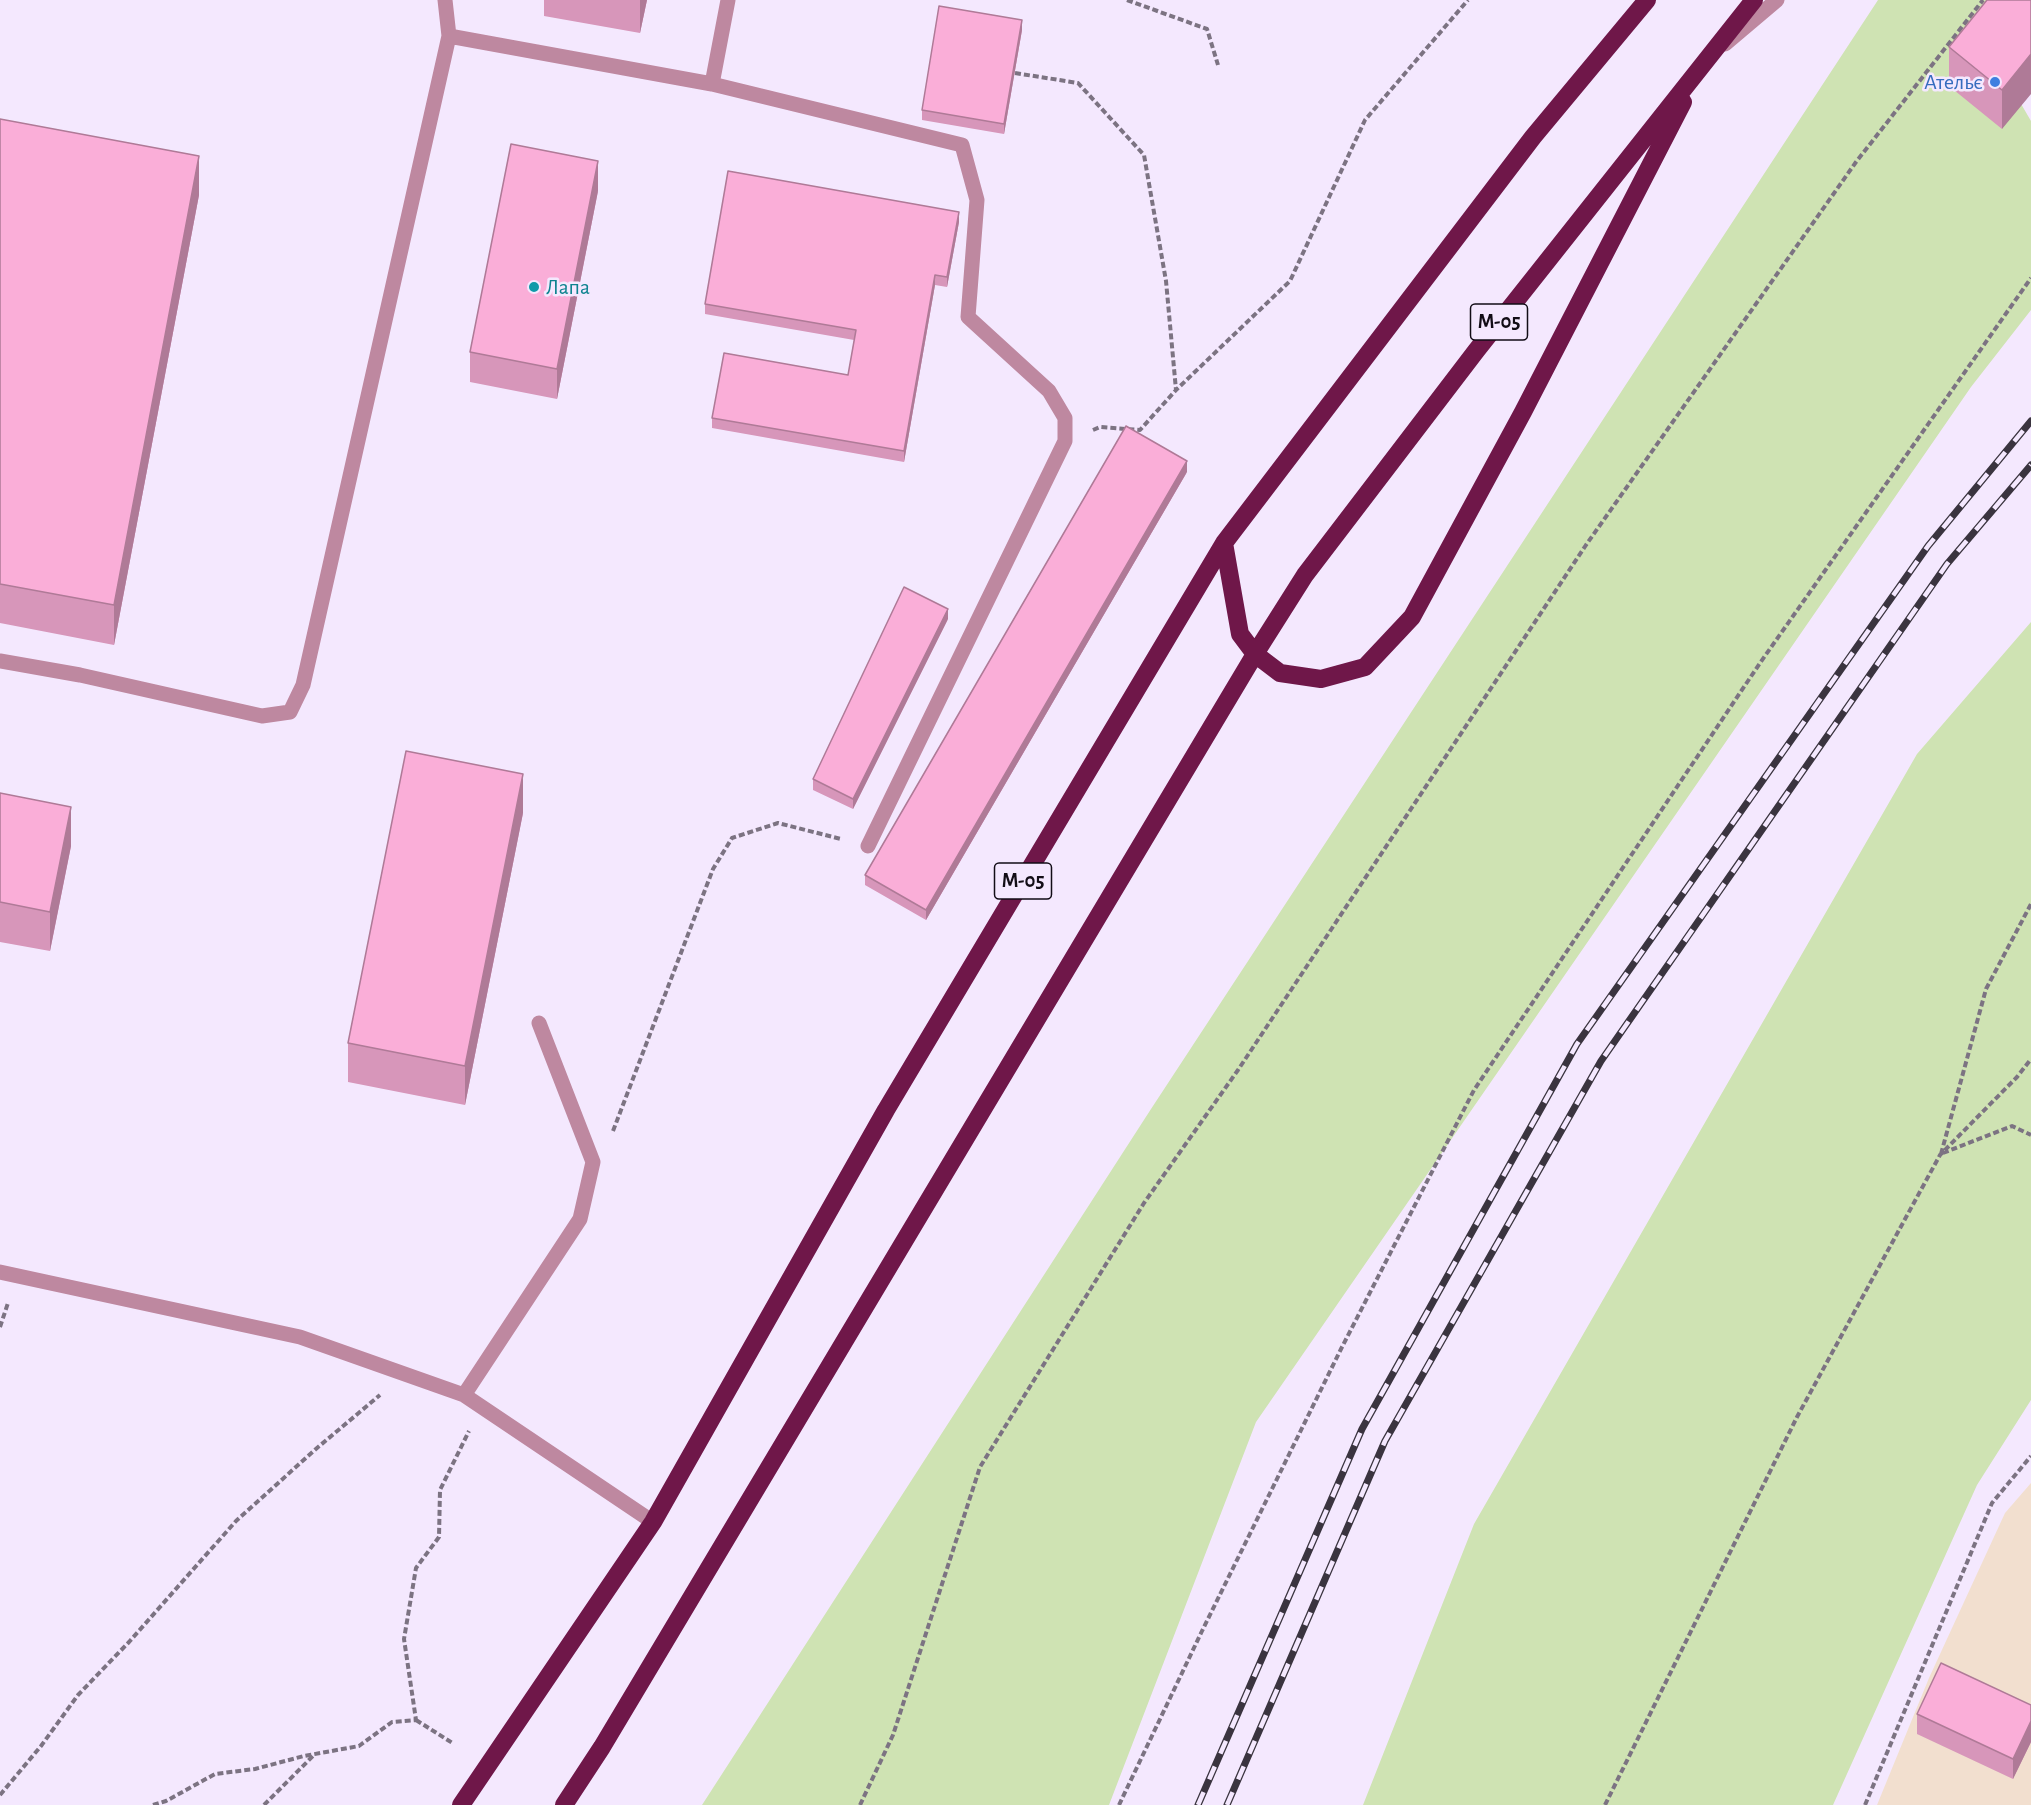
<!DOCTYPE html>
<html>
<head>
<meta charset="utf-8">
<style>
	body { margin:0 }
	canvas { display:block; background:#f4e8fe }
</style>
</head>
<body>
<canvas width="2031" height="1805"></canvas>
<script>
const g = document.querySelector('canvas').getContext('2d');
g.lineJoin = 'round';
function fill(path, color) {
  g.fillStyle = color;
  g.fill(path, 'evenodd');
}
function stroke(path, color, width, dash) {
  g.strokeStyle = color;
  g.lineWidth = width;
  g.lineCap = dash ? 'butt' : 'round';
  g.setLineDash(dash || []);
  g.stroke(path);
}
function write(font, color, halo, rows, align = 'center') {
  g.font = font + ' "Alegreya Sans",sans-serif';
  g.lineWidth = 5;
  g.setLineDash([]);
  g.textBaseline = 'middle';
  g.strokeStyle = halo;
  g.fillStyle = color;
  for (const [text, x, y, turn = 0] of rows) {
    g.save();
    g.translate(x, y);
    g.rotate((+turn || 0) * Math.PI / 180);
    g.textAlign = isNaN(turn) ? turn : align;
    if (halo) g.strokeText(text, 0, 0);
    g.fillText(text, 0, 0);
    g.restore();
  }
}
fill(new Path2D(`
	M2031,1483V1805H1877L1929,1678L2005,1513Z`), '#f2dfcf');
fill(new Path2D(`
	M1878,0H2017L1996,61L2031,121V310L1971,387L1256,1422L1109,1805H702L1151,1109Z
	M2031,622V1400L1977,1485L1833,1805H1363L1474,1524L1917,754Z`), '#cfe3b3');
stroke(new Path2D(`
	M1127,0L1207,29L1218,65
	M1015,73L1078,83L1144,155L1166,281L1176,390L1290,281L1365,120L1468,0
	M1093,430L1100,427L1140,430L1176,390
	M613,1131L713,869L732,838L778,823L841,839
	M1943,1153L2012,1126L2031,1135
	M1941,1154L1986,989L2031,904
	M0,1327L8,1303
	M416,1720L454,1744
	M0,1795L41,1746L78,1695L129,1642L236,1521L317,1448L380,1395
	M153,1805L166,1801L215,1774L255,1769L304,1756L359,1746L392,1722L416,1720L404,1639L416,1568L439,1537L440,1490L469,1431
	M264,1805L314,1755
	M860,1805L893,1735L980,1467L1144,1203L1238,1070L1586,545L1856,162L1983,0
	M1119,1805L1202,1631L1341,1349L1474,1090L1760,663L2031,278
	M1605,1805L1797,1417L1940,1155L2017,1077L2031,1059
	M1865,1805L1992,1503L2031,1456`), '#7c7382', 4, [6, 3]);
stroke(new Path2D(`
	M449,36L712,84L962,145L977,200L968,317L1049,391L1065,418V441L868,846
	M1725,44L1777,0
	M712,84L728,0
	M0,661L80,675L262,716L290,712L303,685L449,36L445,0
	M0,1272L300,1337L464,1395L653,1522
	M464,1395L580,1219L593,1162L539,1023`), '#be88a0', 15);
stroke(new Path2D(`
	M1224,543L1240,634L1255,654L1280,673L1321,679L1365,667L1412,617L1523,412L1683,102
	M461,1805L653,1522L886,1110L1224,543L1533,137L1647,0
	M564,1805L602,1747L1255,654L1305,575L1476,351L1754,0`), '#6f1749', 18);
const rail = new Path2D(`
	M1198,1805L1362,1429L1577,1044L1928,546L2031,421
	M1227,1805L1385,1441L1601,1061L1947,564L2031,465`);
stroke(rail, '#3a343f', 7);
stroke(rail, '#f4e8fe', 4.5, [14]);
fill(new Path2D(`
	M544,0H647L640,33L544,16Z
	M2031,0L2002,129L1949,86V47Z
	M1022,30L1004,134L922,120V110Z
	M0,119L199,195L114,645L0,623Z
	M598,191L557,399L470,382V352Z
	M959,222L947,287L935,285L904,462L712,428V418L848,375L854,340L705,314V304Z
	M1187,472L926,920L865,885V875Z
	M948,619L853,809L813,790V779Z
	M0,793L71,846L50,951L0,942Z
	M523,813L465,1105L348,1082V1043Z
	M2031,1705V1742L2013,1779L1917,1734V1714Z`), '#d796ba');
fill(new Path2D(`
	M640,0H647L640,33Z
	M1022,20V30L1004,134V124Z
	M2031,54V94L2002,129V90Z
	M199,156V195L114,645V605Z
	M598,161V191L557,399V369Z
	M959,212V222L947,287V277Z
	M935,275V285L904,462V451Z
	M1187,461V472L926,920V910Z
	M948,609V619L853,809V799Z
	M523,774V813L465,1105V1066Z
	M71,807V846L50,951V912Z
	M2031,1721V1742L2013,1779V1759Z`), '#af7a97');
const building = new Path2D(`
	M1987,0H2031V54L2002,90L1949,47Z
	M939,6L1022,20L1004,124L922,110Z
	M0,119L199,156L114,605L0,584Z
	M511,144L598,161L557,369L470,352Z
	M728,171L959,212L947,277L935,275L904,451L712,418L724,353L848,375L856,330L705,304Z
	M1126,426L1187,461L926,910L865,875Z
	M904,587L948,609L853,799L813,779Z
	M406,751L523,774L465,1066L348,1043Z
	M0,793L71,807L50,912L0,902Z
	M1941,1663L2031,1705V1721L2013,1759L1917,1714Z`);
fill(building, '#faaed8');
stroke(building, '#af7a97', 1.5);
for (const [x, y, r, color] of [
	[1995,82,6,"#3f7fe0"],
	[534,287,6,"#0f9aa8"]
]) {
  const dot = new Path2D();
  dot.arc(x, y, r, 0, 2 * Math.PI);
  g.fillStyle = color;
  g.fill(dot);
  stroke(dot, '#f4e8fe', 2);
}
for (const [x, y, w] of [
	[1499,322,57],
	[1023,881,57]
]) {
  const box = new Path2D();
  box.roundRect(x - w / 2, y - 18, w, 36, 4.5);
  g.fillStyle = '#f4e8fe';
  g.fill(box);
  stroke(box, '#120d16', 1.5);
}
write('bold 21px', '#120d16', null, [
	["М-05",1499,322],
	["М-05",1023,881]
]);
write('22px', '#366cbe', '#f4e8fe', [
	["Ательє",1983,82]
], 'right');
write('22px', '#0d838f', '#f4e8fe', [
	["Лапа",546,287]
], 'left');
</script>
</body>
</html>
